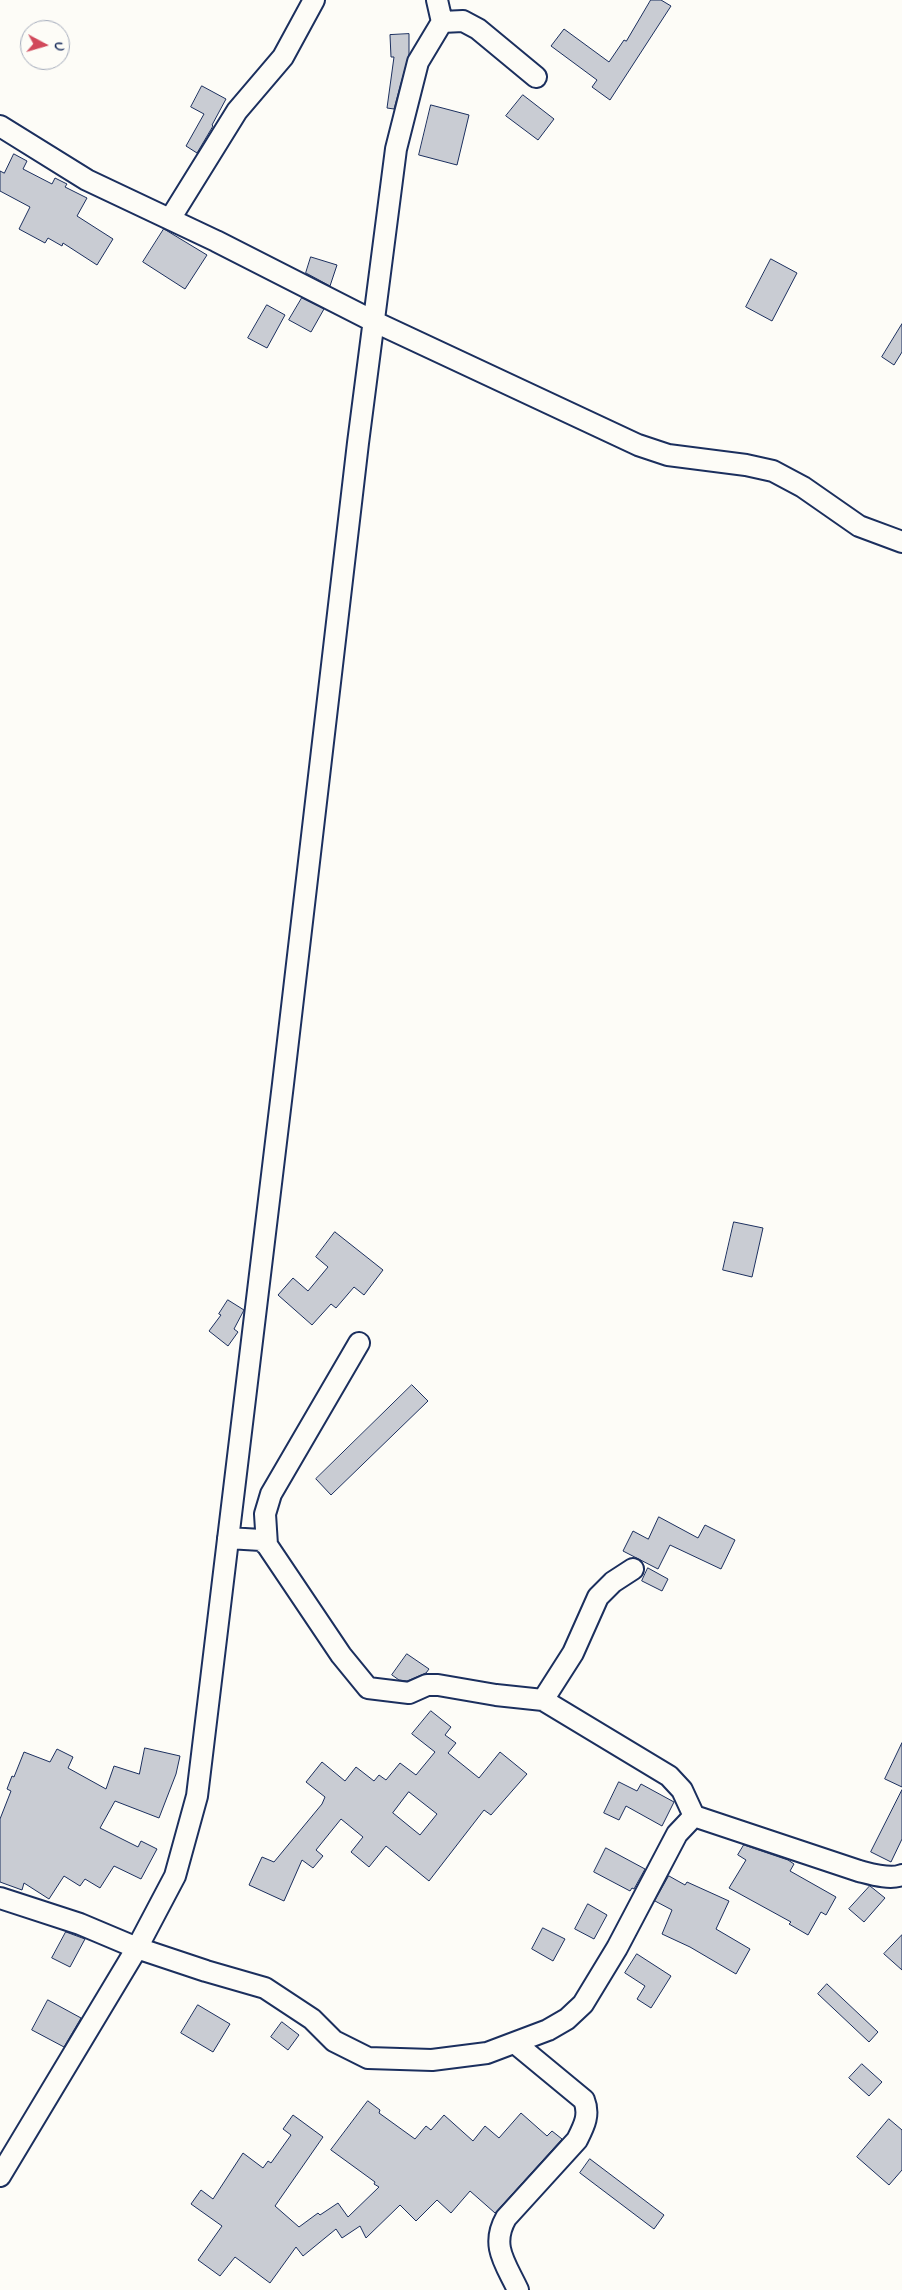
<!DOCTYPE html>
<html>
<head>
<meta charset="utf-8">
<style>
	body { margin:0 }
	#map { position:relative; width:902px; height:2290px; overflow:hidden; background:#fdfcf7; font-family:Mynerve,sans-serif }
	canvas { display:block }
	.north { position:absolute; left:20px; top:20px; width:50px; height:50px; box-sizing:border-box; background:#fdfcf7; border:1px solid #a3aaba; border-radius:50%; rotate:96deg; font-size:14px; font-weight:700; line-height:20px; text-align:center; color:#1b2f5e }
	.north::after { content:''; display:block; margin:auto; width:18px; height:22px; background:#d1495b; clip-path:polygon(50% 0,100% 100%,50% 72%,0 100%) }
</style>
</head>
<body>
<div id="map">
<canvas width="902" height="2290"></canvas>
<div class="north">U</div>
</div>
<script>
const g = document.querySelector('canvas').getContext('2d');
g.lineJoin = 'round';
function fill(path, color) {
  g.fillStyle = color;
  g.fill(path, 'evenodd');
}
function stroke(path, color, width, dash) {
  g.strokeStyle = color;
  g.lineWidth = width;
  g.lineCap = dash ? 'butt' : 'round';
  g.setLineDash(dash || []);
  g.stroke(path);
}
const building = new Path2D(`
	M651,0H661L671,6L610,100L592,87L597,80L551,46L564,29L609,62L624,40L626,41Z
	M409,34V54L394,109L387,108L394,57H391L390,35Z
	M202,86L226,99L212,125L213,126L197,153L186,146L204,114L191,107Z
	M523,95L554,119L538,140L506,116Z
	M431,105L469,115L457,165L419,155Z
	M14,154L27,161L23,169L52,184L55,178L67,184L65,187L87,198L77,216L113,239L97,265L63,243L62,246L48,238L45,243L19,229L30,207L0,191V171L4,173Z
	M164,229L207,255L185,289L143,262Z
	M311,257L337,265L330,286L306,273Z
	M771,259L797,273L772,321L746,307Z
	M302,298L324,309L311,332L289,320Z
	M267,305L285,315L267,348L248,338Z
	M902,324V352L894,365L882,357Z
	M734,1222L763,1228L752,1277L723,1270Z
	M335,1232L383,1270L364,1295L354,1287L336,1308L331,1304L312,1325L278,1295L293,1278L308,1291L328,1267L316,1257Z
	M228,1300L244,1310L234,1329L238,1332L228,1346L209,1331L221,1315L219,1314Z
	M412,1385L428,1401L331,1495L316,1479Z
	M659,1517L698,1538L705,1525L735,1540L721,1569L670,1545L658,1569L623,1551L633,1531L648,1539Z
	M648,1568L668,1579L662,1591L642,1581Z
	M407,1654L429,1669L426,1673L407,1681L399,1680L392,1675Z
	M431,1711L451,1727L445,1735L456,1743L448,1753L479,1778L500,1752L527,1774L491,1815L484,1810L429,1881L386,1846L369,1867L351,1852L363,1837L341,1819L316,1850L323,1856L313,1868L302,1860L284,1901L249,1885L262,1857L274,1862L322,1804L325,1797L306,1782L322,1762L345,1781L356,1767L374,1781L379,1775L386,1780L400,1763L416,1775L435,1752L412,1734ZM409,1792L437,1814L420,1835L393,1813Z
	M902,1743V1787L885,1779Z
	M145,1748L180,1756L176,1774L159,1818L115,1801L100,1828L138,1847L141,1841L157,1849L141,1879L114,1866L100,1888L85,1879L80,1886L64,1876L49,1899L24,1883L22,1890L0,1882V1819L11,1791L7,1789L12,1776L14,1777L24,1752L50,1762L57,1749L73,1757L68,1768L106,1789L114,1766L139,1774Z
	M619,1782L637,1791L641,1784L674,1802L662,1826L626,1806L619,1820L604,1813Z
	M902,1790V1839L891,1862L871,1852Z
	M744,1845L788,1860L794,1864L790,1871L836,1897L826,1915L821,1912L808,1935L789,1924L791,1922L729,1888L746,1860L738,1855Z
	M606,1848L645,1869L634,1889L632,1888L630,1891L594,1872Z
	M669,1876L685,1885L687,1882L729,1901L716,1929L750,1949L736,1974L690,1947L662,1934L672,1910L655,1901Z
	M870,1886L885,1898L864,1922L849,1909Z
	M588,1904L607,1915L594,1939L575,1929Z
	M543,1928L565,1939L553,1961L532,1949Z
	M66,1932L85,1939L70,1967L52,1958Z
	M902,1935V1970L884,1954Z
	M637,1954L671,1976L651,2008L637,1999L645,1986L625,1973Z
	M827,1984L878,2032L869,2042L818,1994Z
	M48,2000L81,2018L64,2047L32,2030Z
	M198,2005L230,2024L213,2052L181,2033Z
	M282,2022L299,2035L288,2050L271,2037Z
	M862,2064L882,2082L869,2096L849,2078Z
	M368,2101L380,2110L379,2113L415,2139L426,2126L431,2130L444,2115L473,2141L485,2126L499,2138L521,2113L547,2136L552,2131L562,2139L495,2213L470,2191L451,2213L437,2200L416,2221L400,2205L366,2238L360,2226L342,2238L336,2229L303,2256L296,2247L270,2283L235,2257L220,2276L198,2260L222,2226L191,2204L201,2190L213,2199L243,2153L263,2168L268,2161L271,2163L291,2135L283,2129L293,2115L323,2137L275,2206L299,2227L318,2213L320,2215L338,2203L348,2217L379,2187L374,2184L375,2182L331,2150Z
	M889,2119L902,2130V2170L889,2185L857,2157Z
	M590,2159L664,2215L654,2229L580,2173Z`);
fill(building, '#c9ccd3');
stroke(building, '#1b2f5e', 1);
const street = new Path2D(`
	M442,22L463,21L478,29L536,77
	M0,126L87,180L216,241L375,322L638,445L668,455L746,465L773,471L803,487L859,526L902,542
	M170,219L237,111L283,57L314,0
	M228,1538L261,1540L267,1545L341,1655L368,1688L409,1693L427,1685H438L496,1695L543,1700L669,1776L682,1790L694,1816
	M267,1545L265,1514L271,1494L359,1343
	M543,1700L573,1653L598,1597L613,1582L633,1569
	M0,1898L80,1924L137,1948L206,1971L265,1988L312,2019L334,2041L368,2058L432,2060L487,2053L548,2030L567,2019L583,2004L617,1948L677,1834L694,1816L859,1871C871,1874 890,1880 902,1875
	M515,2043L584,2100C590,2115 584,2126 577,2140L506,2218C490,2246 506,2264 518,2290
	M0,2176L137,1948L175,1876L197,1796L283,1084L358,443L396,149L418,62L442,22L437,0`);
stroke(street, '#1b2f5e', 24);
stroke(street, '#fdfcf7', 20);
</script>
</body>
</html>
